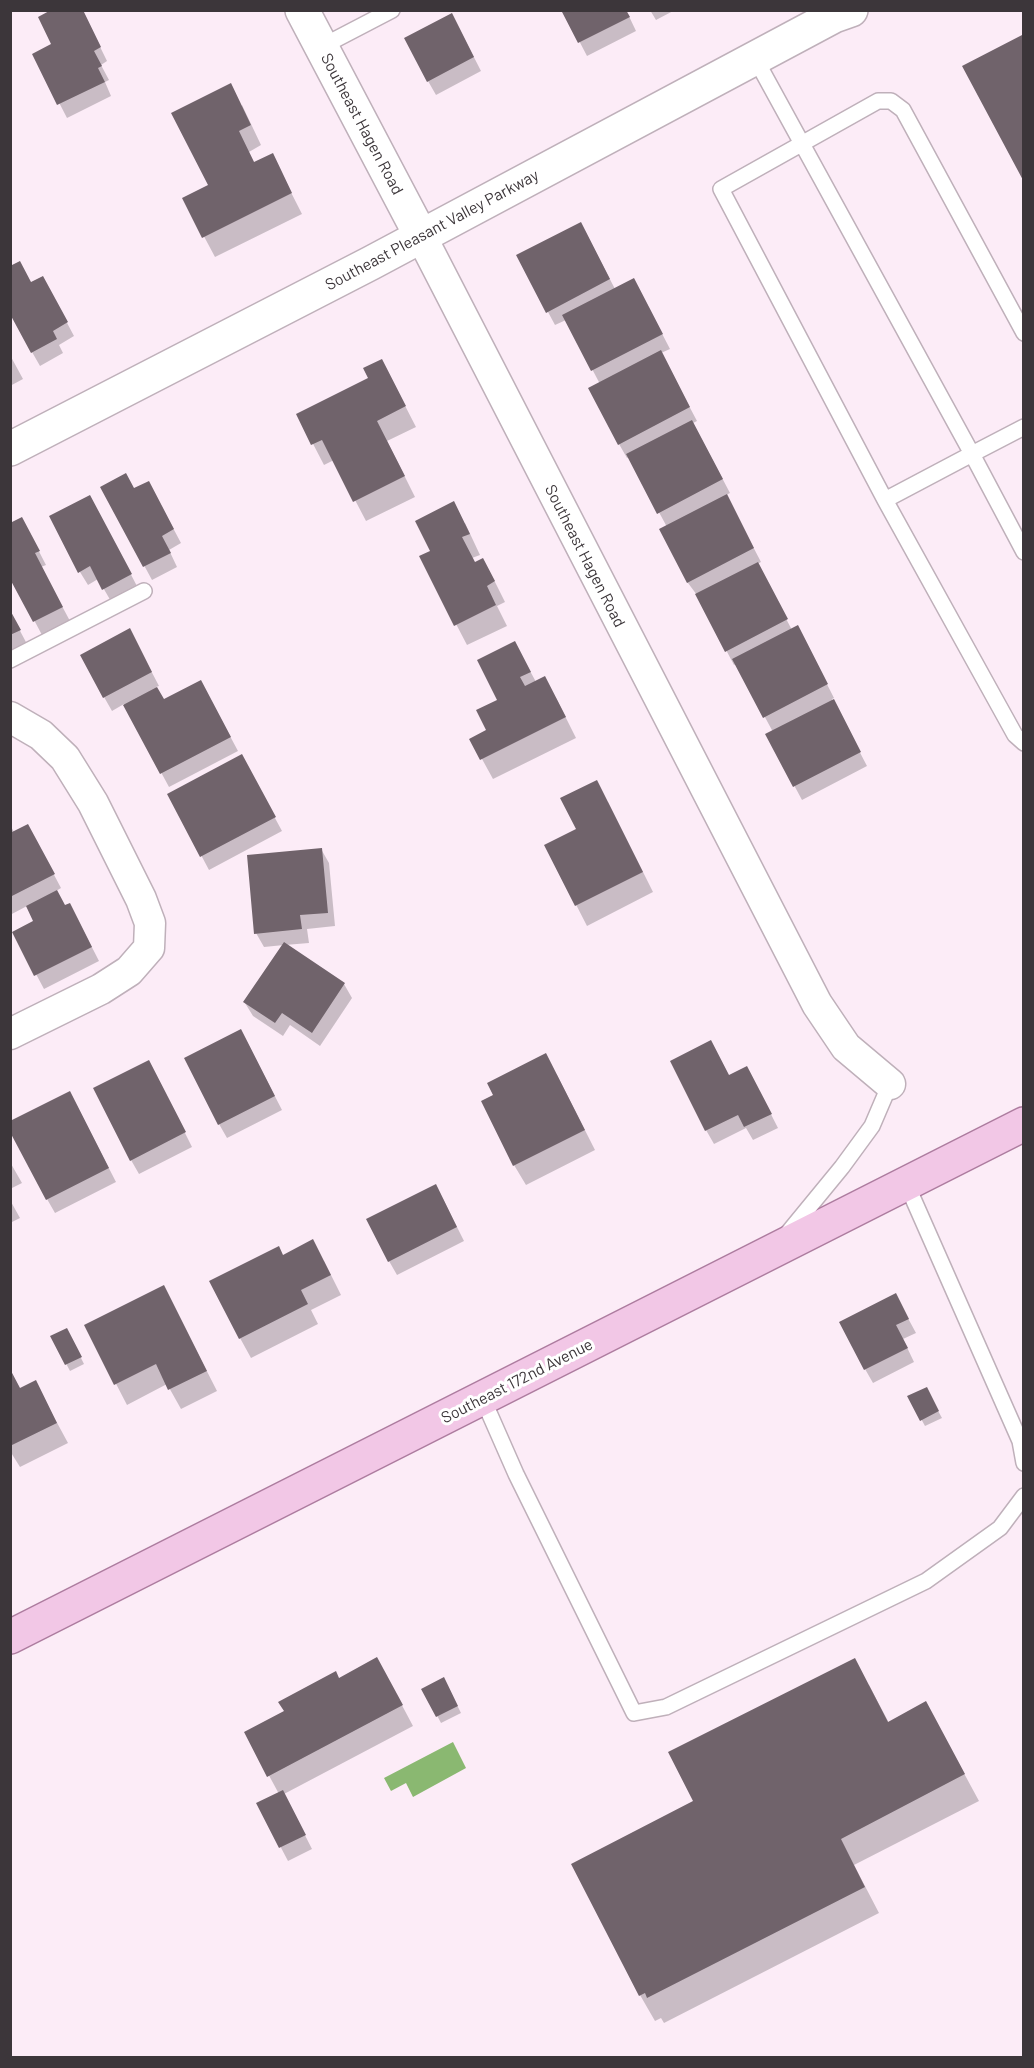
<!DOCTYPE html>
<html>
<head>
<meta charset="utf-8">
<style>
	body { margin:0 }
	#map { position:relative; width:1034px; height:2068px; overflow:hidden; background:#fcecf7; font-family:Barlow,sans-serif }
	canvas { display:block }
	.frame { position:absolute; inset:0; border:12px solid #3c363a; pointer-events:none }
</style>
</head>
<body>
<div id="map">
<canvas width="1034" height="2068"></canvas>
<div class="frame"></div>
</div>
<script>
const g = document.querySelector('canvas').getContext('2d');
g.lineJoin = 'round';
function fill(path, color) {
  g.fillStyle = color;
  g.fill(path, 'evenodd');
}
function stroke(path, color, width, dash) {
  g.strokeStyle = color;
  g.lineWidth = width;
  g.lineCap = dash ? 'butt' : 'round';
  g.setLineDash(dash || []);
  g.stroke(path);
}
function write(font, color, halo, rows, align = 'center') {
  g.font = font + ' Barlow,sans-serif';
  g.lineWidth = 6;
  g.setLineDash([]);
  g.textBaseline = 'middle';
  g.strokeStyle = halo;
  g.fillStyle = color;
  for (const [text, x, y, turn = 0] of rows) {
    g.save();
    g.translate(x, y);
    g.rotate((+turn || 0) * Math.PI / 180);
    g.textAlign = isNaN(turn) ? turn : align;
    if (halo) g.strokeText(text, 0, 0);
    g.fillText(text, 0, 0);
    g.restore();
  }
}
fill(new Path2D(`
	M453,1742L466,1768L413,1797L406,1783L391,1791L384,1778Z`), '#8ab871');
fill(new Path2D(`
	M82,10L107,61L101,65L109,80L105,82L111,96L67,118L34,54L53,45Z
	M563,10H626L636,31L587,56Z
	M650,10H675L656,20Z
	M459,28L481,71L436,95L428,81Z
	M242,105L261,145L249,152L255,164L272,155L302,214L215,257L184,199L210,186Z
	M588,237L615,289L641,293L670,349L661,353L697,421L693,423L730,493L726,495L761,562L757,564L792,630L805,641L834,698L832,699L867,766L802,800L767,735L773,732L736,664L734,665L697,595L688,583L661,530L667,527L629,457L627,458L619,444L600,384L566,320L555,325L548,312Z
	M31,284L50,291L74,336L59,345L63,353L40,366L32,352Z
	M10,355L23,379L10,386Z
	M382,361L416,427L387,441L415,497L366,521L334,460L324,465L298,415L370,379Z
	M102,488L134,490L156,496L181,543L169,550L177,567L152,580Z
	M97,510L138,588L112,603L98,579L88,585L80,572Z
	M465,523L480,555L472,558L475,564L494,580L505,602L497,606L507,626L467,645L421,557L432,552Z
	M29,532L46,565L41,567L70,621L42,635L10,575Z
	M10,612L27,644L10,653Z
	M515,643L536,682L556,698L576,738L493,779L471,739L488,731L499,700Z
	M137,644L159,686L156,687L164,701L208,695L238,751L169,787L124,704L112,711L104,697Z
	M249,770L282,831L209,870L169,795Z
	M608,802L653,892L587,926L546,846L578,830Z
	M10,825L14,832L35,839L61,888L56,891L65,907L77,918L99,961L44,989L14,933L35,922L27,906L10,915Z
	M321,849L329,863L335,926L307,929L309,943L285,945L344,984L352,998L320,1046L290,1025L283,1036L253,1016L245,1003L284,945L264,947L256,933Z
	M248,1044L282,1110L227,1138L219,1124Z
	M156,1075L192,1147L139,1174L131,1160Z
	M557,1075L595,1150L526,1185L514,1165Z
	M729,1076L754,1081L778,1128L753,1140L746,1128L714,1144L706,1130Z
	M77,1106L116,1182L55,1213L47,1199Z
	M10,1162L22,1183L10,1189Z
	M443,1199L464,1241L397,1275L389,1261Z
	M10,1200L20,1218L10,1223Z
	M284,1256L324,1261L341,1295L311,1310L318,1324L251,1358L240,1338Z
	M164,1287L217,1391L181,1409L167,1384L127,1405L86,1326Z
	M903,1309L916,1333L903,1339L914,1362L873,1383L865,1369Z
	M70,1336L84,1364L70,1371L52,1337Z
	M10,1370L20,1389L35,1382L68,1443L20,1467L10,1451Z
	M926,1389L942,1418L925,1426L909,1397Z
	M388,1679L413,1726L284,1794L312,1849L288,1861L258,1804L279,1794L246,1733Z
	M447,1685L461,1713L441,1723L423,1689Z
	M869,1685L889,1723L940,1729L979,1801L854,1865L879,1913L664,2023L661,2018L655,2021L640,1995L695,1802Z`), '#0003');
fill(new Path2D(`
	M51,10H83L101,47L94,51L102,66L98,68L105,82L57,105L32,54L51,44L38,17Z
	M561,10H626L630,17L578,43Z
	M452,13L474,57L427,82L404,38Z
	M1024,34V182L962,66Z
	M231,83L251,125L239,131L254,162L273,153L292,193L202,238L182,198L208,185L171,113Z
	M581,222L610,279L546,313L516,255Z
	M20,261L31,282L43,276L68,322L53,331L57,339L31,353L10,314V266Z
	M634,278L663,334L591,371L562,315Z
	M661,350L690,407L618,445L588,388Z
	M382,359L406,406L377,421L405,476L353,502L322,440L311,445L296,414L368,378L363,368Z
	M692,420L723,479L657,514L626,454Z
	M126,473L134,488L149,481L174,529L162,536L171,553L143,567L100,487Z
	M727,494L754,548L687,583L659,529Z
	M90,495L132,574L102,590L90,566L78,573L49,516Z
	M454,501L470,534L462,537L475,562L483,558L495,581L487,586L496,605L454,626L419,556L430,551L415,521Z
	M22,517L40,551L35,553L63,607L33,622L10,579V523Z
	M758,562L788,619L725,652L695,594Z
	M10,610L21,630L10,635Z
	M798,625L828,684L763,718L732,659Z
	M130,628L152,672L103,698L80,655Z
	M515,641L531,672L520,677L525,686L545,676L566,717L480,760L469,739L486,730L476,710L497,700L477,660Z
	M201,680L231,737L160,774L123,705L157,687L164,699Z
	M834,699L861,752L793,787L765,734Z
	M242,754L276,817L200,857L167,794Z
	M597,780L643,872L575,906L544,845L576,829L560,798Z
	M28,824L55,874L10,897V833Z
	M322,848L328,913L300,915L302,929L254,934L247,855Z
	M57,890L65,905L70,903L92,947L34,976L12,932L33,921L26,906Z
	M284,942L345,983L312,1033L282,1013L275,1023L243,1002Z
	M241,1029L275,1096L218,1125L184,1058Z
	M711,1040L729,1075L747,1066L772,1114L744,1127L738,1115L705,1131L670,1061Z
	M546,1053L585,1130L513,1166L481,1101L493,1095L487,1083Z
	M149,1060L186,1132L130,1161L93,1088Z
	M70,1091L109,1168L46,1200L10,1132V1121Z
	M436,1184L457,1227L388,1262L366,1219Z
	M313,1239L331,1275L301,1290L308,1304L239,1339L209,1281L279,1246L283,1255Z
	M164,1285L207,1371L168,1390L156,1364L114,1385L84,1325Z
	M896,1293L909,1319L896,1325L908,1348L864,1370L839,1322Z
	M67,1328L82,1357L65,1365L50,1336Z
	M10,1369L20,1388L36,1380L57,1423L10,1446Z
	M927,1387L939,1411L920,1421L907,1396Z
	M377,1657L403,1705L267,1777L244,1732L284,1711L278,1702L336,1671L339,1678Z
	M855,1658L888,1722L926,1701L965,1774L841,1839L865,1887L647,1998L645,1993L639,1996L571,1864L693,1801L668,1752Z
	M444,1677L458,1706L436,1717L421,1689Z
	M283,1790L306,1835L279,1848L256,1803Z`), '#70636b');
const service = new Path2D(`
	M321,47L392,10
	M755,58L972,454L1024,427
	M1024,333L903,110L891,101H878L721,189L885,500L1015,735L1024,743
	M885,500L972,454L1024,552
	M10,660L144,591
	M907,1185L1020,1441L1024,1463
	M787,1234L842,1167L872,1126L890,1084
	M483,1399L516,1474L634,1713L666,1707L926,1581L1000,1528L1024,1496`);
const minor = new Path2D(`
	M421,236L817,1004L846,1047L890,1084
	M10,717L41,735L65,758L93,803L141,899L150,923L149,948L129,971L101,989L10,1034`);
const tertiary = new Path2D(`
	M302,10L421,236
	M10,449L371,263L834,16L851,10`);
const primary = new Path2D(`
	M10,1637L1024,1124`);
stroke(service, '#bfb0ba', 18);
stroke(minor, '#bfb0ba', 33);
stroke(tertiary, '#bfb0ba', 36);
stroke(primary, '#ad7c9f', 36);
stroke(service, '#fff', 15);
stroke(minor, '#fff', 30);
stroke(tertiary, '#fff', 33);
stroke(primary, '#f2c7e6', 33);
write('16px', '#3c363a', '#fff', [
	["Southeast Hagen Road",362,124,62],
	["Southeast Pleasant Valley Parkway",432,230,-28],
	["Southeast Hagen Road",585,556,63],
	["Southeast 172nd Avenue",517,1381,-27]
]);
</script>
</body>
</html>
